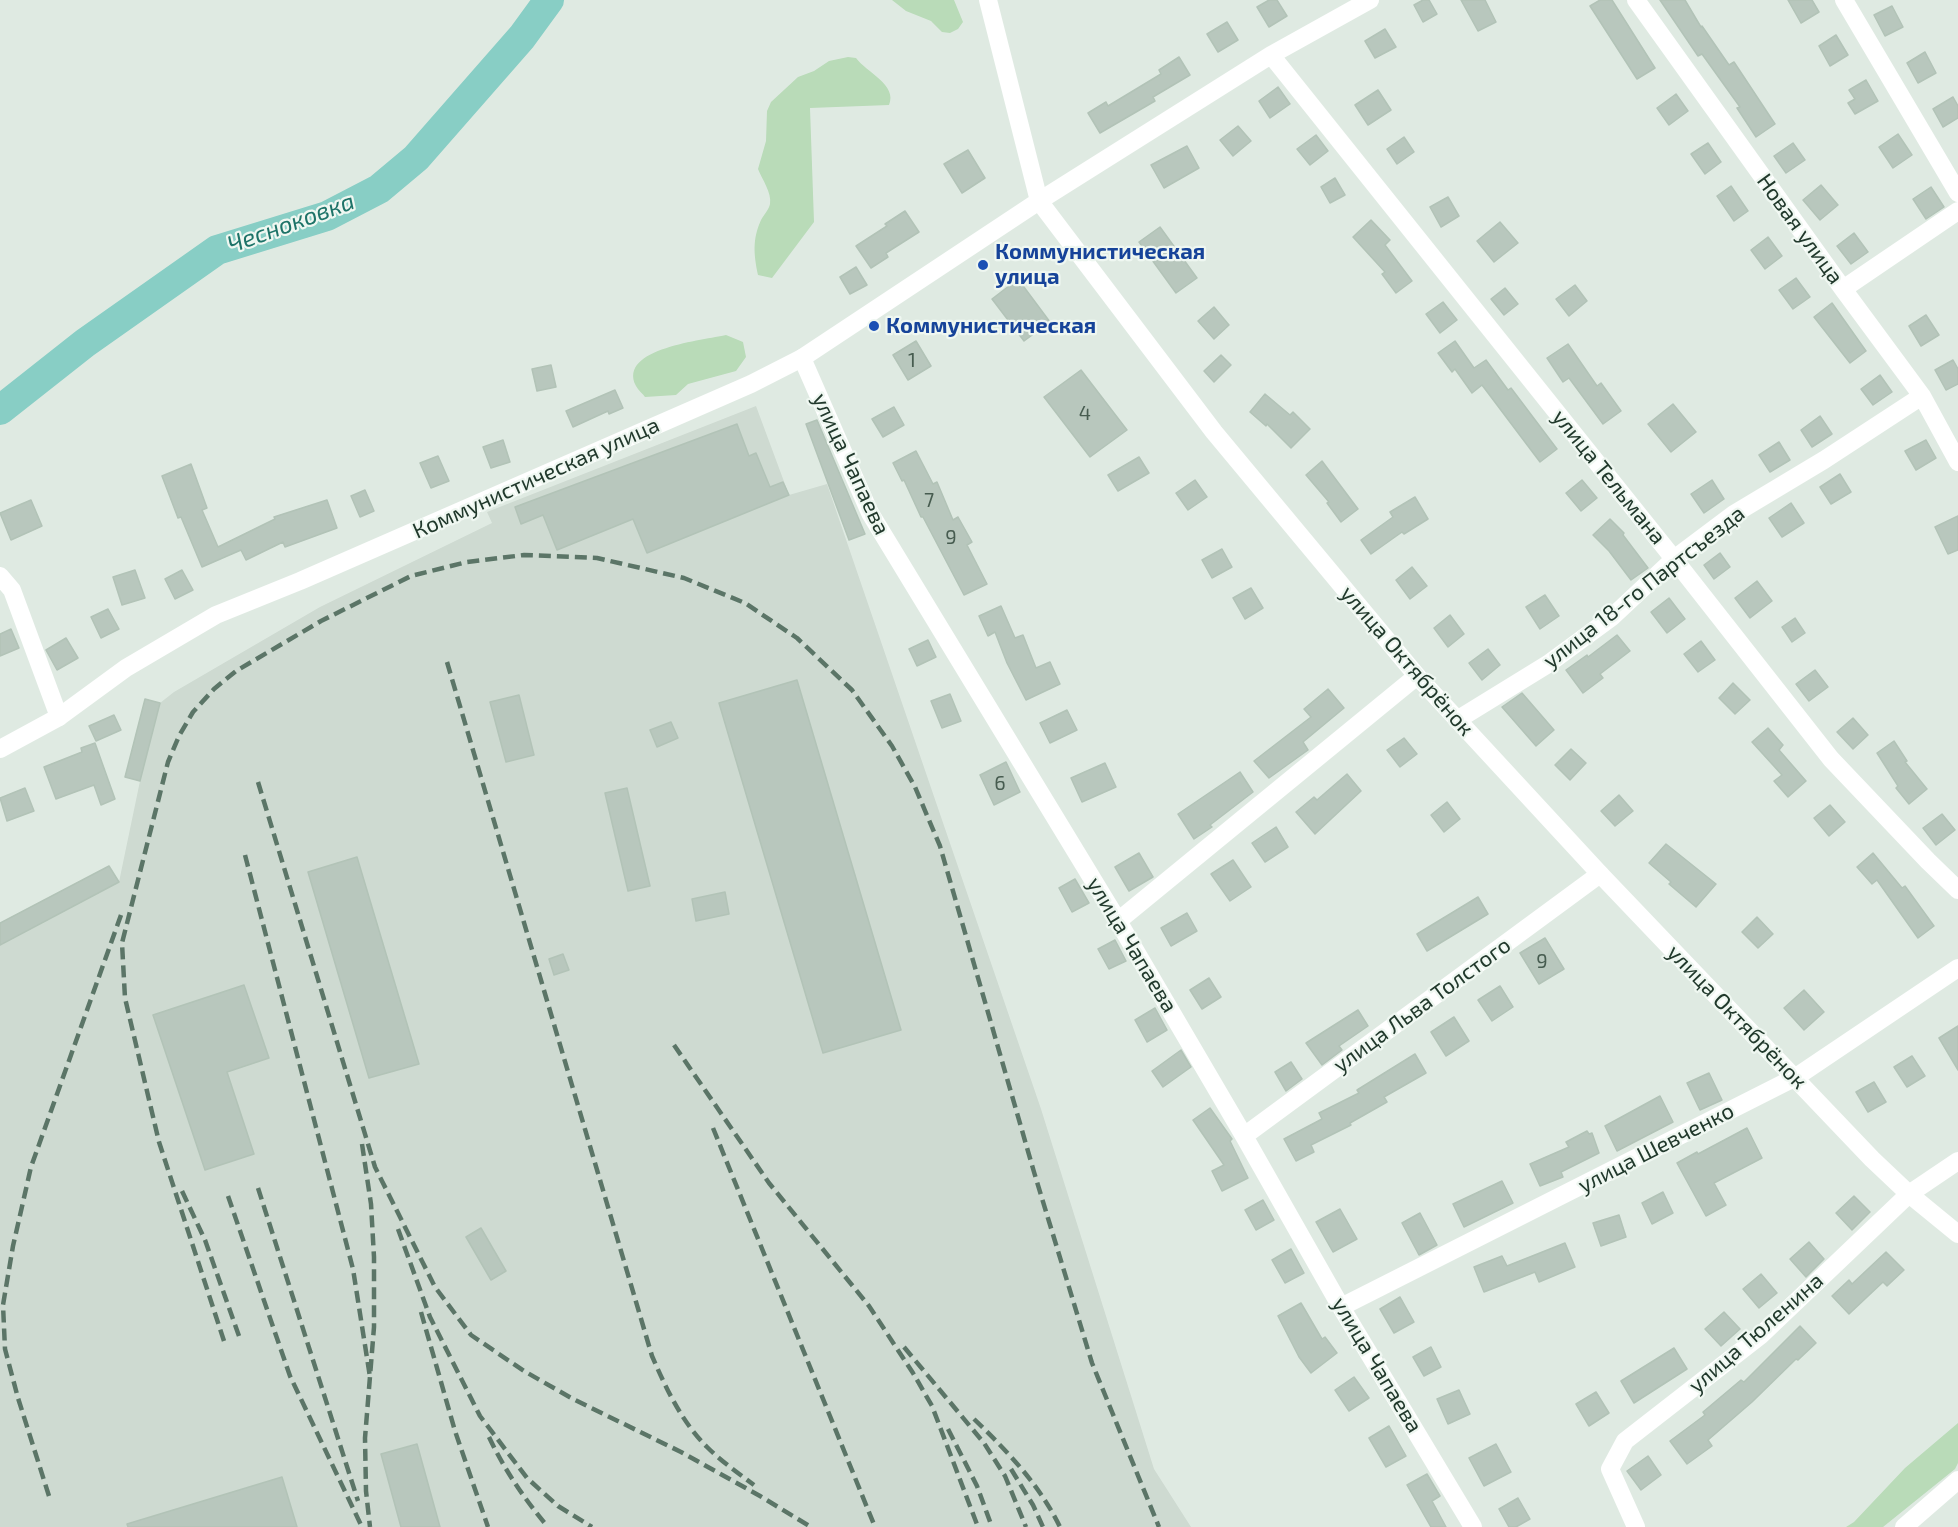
<!DOCTYPE html>
<html>
<head>
<meta charset="utf-8">
<style>
	body { margin:0 }
	canvas { display:block; background:#dfeae2 }
</style>
</head>
<body>
<canvas width="1958" height="1527"></canvas>
<script>
const g = document.querySelector('canvas').getContext('2d');
g.lineJoin = 'round';
function fill(path, color) {
  g.fillStyle = color;
  g.fill(path, 'evenodd');
}
function stroke(path, color, width, dash) {
  g.strokeStyle = color;
  g.lineWidth = width;
  g.lineCap = dash ? 'butt' : 'round';
  g.setLineDash(dash || []);
  g.stroke(path);
}
function write(font, color, halo, rows, align = 'center') {
  g.font = font + ' "Exo 2",sans-serif';
  g.lineWidth = 4.5;
  g.setLineDash([]);
  g.textBaseline = 'middle';
  g.strokeStyle = halo;
  g.fillStyle = color;
  for (const [text, x, y, turn = 0] of rows) {
    g.save();
    g.translate(x, y);
    g.rotate((+turn || 0) * Math.PI / 180);
    g.textAlign = isNaN(turn) ? turn : align;
    if (halo) g.strokeText(text, 0, 0);
    g.fillText(text, 0, 0);
    g.restore();
  }
}
fill(new Path2D(`
	M756,406L789,495L827,484L1041,1109L1154,1469L1191,1527H0V945L119,882L140,781L160,703L174,692L320,607L492,523L487,512Z`), '#cedad1');
fill(new Path2D(`
	M892,0H954L963,22L958,29L950,33L942,32L931,21L906,11Z
	M848,57L856,58C866,72 898,85 889,105L810,108L814,222L772,278L758,275C754,255 752,240 761,220C764,215 769,209 770,204C772,193 762,179 758,169L766,141L767,111L771,102L798,77L814,71L829,61Z
	M726,335L743,342L746,357L736,371L688,384L676,395L645,397C643,394 638,390 636,386C617,348 705,340 726,335Z
	M1958,1423V1463L1955,1469L1883,1527H1846L1854,1522L1905,1468Z`), '#b9dbb8');
stroke(new Path2D(`
	M0,410L85,343L217,250L327,216L379,189L416,158L522,37L549,0`), '#88cec5', 30);
const building = new Path2D(`
	M1269,0H1277L1287,16L1269,27L1257,7Z
	M1423,0H1429L1437,14L1423,22L1414,5Z
	M1461,0H1485L1496,22L1478,31Z
	M1600,0H1612L1655,68L1637,79L1590,6Z
	M1660,0H1685L1701,27L1702,26L1729,65L1734,62L1775,124L1756,137L1737,108L1740,107L1702,54L1698,56Z
	M1788,0H1812L1819,12L1801,23Z
	M1892,6L1903,27L1885,36L1874,15Z
	M1227,22L1238,40L1218,52L1207,34Z
	M1385,29L1396,47L1375,58L1365,41Z
	M1836,35L1848,55L1830,66L1819,46Z
	M1925,52L1936,73L1918,83L1907,63Z
	M1179,57L1190,75L1153,97L1155,101L1100,133L1088,113L1106,102L1108,106L1161,74L1159,70Z
	M1866,80L1878,101L1855,114L1848,103L1855,99L1849,90Z
	M1278,87L1290,104L1270,118L1259,101Z
	M1378,90L1391,110L1368,125L1355,105Z
	M1676,94L1688,111L1669,125L1657,108Z
	M1953,97L1958,106V118L1943,127L1933,109Z
	M1238,126L1251,141L1233,156L1220,140Z
	M1898,134L1912,155L1893,168L1879,147Z
	M1316,135L1328,151L1310,165L1297,149Z
	M1404,137L1414,152L1397,164L1387,149Z
	M1708,143L1721,162L1705,174L1691,154Z
	M1793,143L1805,160L1786,173L1774,156Z
	M1187,146L1199,168L1164,188L1151,165Z
	M968,150L985,178L962,193L944,164Z
	M1335,178L1345,195L1330,203L1321,187Z
	M1821,185L1838,205L1820,220L1803,200Z
	M1731,186L1748,211L1734,221L1717,196Z
	M1931,187L1944,207L1926,219L1913,199Z
	M1448,197L1459,216L1441,227L1430,207Z
	M905,211L919,232L886,253L888,257L871,268L856,246L887,226L885,224Z
	M1371,220L1390,240L1385,245L1412,281L1396,293L1382,274L1385,272L1353,237Z
	M1500,222L1518,243L1494,262L1477,241Z
	M1160,227L1197,278L1176,293L1139,242Z
	M1854,233L1868,252L1851,264L1837,246Z
	M1768,237L1782,256L1765,269L1751,250Z
	M856,267L867,285L850,294L840,277Z
	M1796,278L1810,297L1793,309L1779,290Z
	M1018,279L1050,322L1024,341L992,299Z
	M1575,285L1587,301L1569,316L1556,299Z
	M1505,288L1518,304L1504,315L1491,299Z
	M1443,302L1457,320L1440,333L1426,314Z
	M1832,303L1866,351L1850,363L1814,317Z
	M1214,307L1229,325L1214,339L1198,321Z
	M1926,315L1939,335L1921,346L1909,326Z
	M916,341L931,366L908,380L893,355Z
	M1455,341L1474,368L1486,360L1508,390L1511,388L1557,449L1540,462L1482,385L1472,393L1455,369L1452,372L1438,353Z
	M1568,344L1597,386L1601,383L1621,411L1603,424L1569,378L1563,382L1547,358Z
	M1221,355L1231,365L1214,382L1204,371Z
	M1953,360L1958,369V384L1946,390L1935,370Z
	M551,365L556,387L537,391L532,369Z
	M1081,370L1127,430L1090,457L1044,397Z
	M1880,375L1892,392L1873,405L1861,389Z
	M615,390L623,408L609,414L608,411L573,427L566,411Z
	M1265,394L1290,415L1293,412L1310,429L1291,448L1267,424L1266,426L1250,412Z
	M1673,404L1696,432L1671,452L1648,424Z
	M894,407L904,425L883,437L872,419Z
	M1820,416L1832,434L1812,447L1801,430Z
	M817,420L865,534L849,540L806,424Z
	M737,424L749,456L756,453L770,487L783,482L789,495L647,553L633,519L557,550L543,515L521,524L515,507Z
	M503,440L510,462L491,468L483,447Z
	M1926,440L1936,458L1916,470L1905,451Z
	M1779,442L1790,460L1770,472L1759,455Z
	M916,451L933,484L937,482L953,520L958,517L972,542L967,545L987,584L964,595L923,517H921L904,480L902,481L893,463Z
	M438,456L449,481L431,488L420,463Z
	M1139,457L1149,473L1118,491L1108,475Z
	M1322,461L1358,509L1341,522L1327,503L1329,502L1306,475Z
	M191,464L207,508L202,510L218,547L275,519L274,517L327,500L337,528L285,547L283,542L246,560L241,550L202,567L181,517L178,518L162,476Z
	M1840,474L1851,492L1831,504L1820,487Z
	M1195,480L1207,497L1188,510L1176,493Z
	M1582,480L1597,498L1581,511L1566,493Z
	M1712,480L1724,499L1704,513L1691,494Z
	M365,490L374,511L360,517L351,496Z
	M1415,497L1428,519L1404,534L1402,532L1371,554L1361,540L1393,517L1390,512Z
	M31,500L42,526L11,540L0,513Z
	M1791,503L1804,523L1782,537L1769,518Z
	M1958,516V550L1948,554L1935,527Z
	M1610,519L1624,533L1623,535L1648,568L1631,580L1609,551L1593,535Z
	M1222,549L1232,567L1212,578L1202,560Z
	M1720,553L1730,567L1714,579L1704,565Z
	M1412,567L1427,586L1410,599L1396,580Z
	M135,570L145,598L122,605L113,577Z
	M182,570L193,590L175,599L165,579Z
	M1757,581L1772,601L1750,618L1735,598Z
	M1251,588L1263,608L1245,619L1233,598Z
	M1545,595L1559,616L1540,629L1526,607Z
	M1669,598L1685,619L1667,633L1651,612Z
	M1001,606L1015,638L1023,635L1036,668L1050,662L1060,684L1026,700L1007,663L995,632L988,636L979,616Z
	M108,609L119,629L101,638L91,617Z
	M1450,615L1464,634L1448,647L1434,628Z
	M1795,618L1805,633L1792,642L1782,627Z
	M11,629L19,648L0,656V634Z
	M1617,635L1630,651L1600,674L1603,678L1583,693L1566,670L1587,655L1588,657Z
	M66,638L78,658L57,670L46,650Z
	M928,640L936,657L917,666L909,649Z
	M1701,641L1715,660L1698,672L1684,654Z
	M1488,649L1500,665L1482,680L1469,663Z
	M1815,670L1828,687L1809,701L1796,684Z
	M797,680L901,1030L823,1053L719,703Z
	M1733,683L1750,700L1735,714L1719,698Z
	M1328,689L1344,708L1303,742L1308,750L1269,778L1254,761L1311,717L1304,709Z
	M1522,693L1554,730L1536,746L1502,707Z
	M950,694L961,721L942,728L931,701Z
	M519,695L534,755L506,762L490,702Z
	M145,699L160,703L140,781L125,777Z
	M1067,710L1077,730L1050,743L1040,723Z
	M114,715L121,730L96,741L89,726Z
	M1853,718L1868,735L1853,749L1837,732Z
	M671,722L678,738L657,747L650,730Z
	M1768,728L1783,745L1779,750L1806,781L1788,797L1774,781L1782,775L1752,742Z
	M1404,738L1417,754L1400,767L1387,750Z
	M1894,741L1907,761L1905,762L1927,789L1909,804L1896,788L1898,786L1877,753Z
	M95,743L115,799L101,805L94,785L56,799L44,767L82,752L81,748Z
	M1571,749L1586,763L1570,780L1555,765Z
	M1006,762L1020,792L994,805L980,775Z
	M1105,763L1116,787L1082,802L1071,778Z
	M1240,772L1253,792L1210,825L1212,827L1194,839L1178,814Z
	M1347,774L1361,791L1315,834L1296,812L1314,797L1317,800Z
	M25,788L34,811L7,821L0,798Z
	M627,788L650,886L628,891L605,793Z
	M1619,795L1633,811L1615,826L1601,811Z
	M1447,802L1460,819L1444,832L1431,815Z
	M1830,805L1845,822L1829,836L1814,818Z
	M1942,814L1955,830L1936,845L1923,828Z
	M1276,827L1288,847L1265,862L1252,843Z
	M1666,844L1716,884L1696,907L1669,884L1671,882L1649,863Z
	M1139,853L1153,877L1129,891L1115,867Z
	M1873,853L1902,888L1905,886L1934,926L1918,938L1877,880L1872,884L1857,867Z
	M357,857L419,1064L369,1078L308,872Z
	M1233,860L1251,887L1230,901L1211,874Z
	M109,866L119,882L0,945V923Z
	M1075,879L1089,903L1072,912L1059,888Z
	M725,892L729,914L696,921L692,899Z
	M1478,897L1488,914L1427,951L1417,934Z
	M1187,913L1197,931L1171,946L1161,928Z
	M1757,917L1773,934L1758,948L1742,932Z
	M1545,938L1564,969L1539,984L1520,953Z
	M1115,940L1126,961L1109,969L1098,949Z
	M563,954L569,970L554,975L549,959Z
	M1209,978L1221,997L1202,1009L1190,990Z
	M244,985L269,1058L227,1072L254,1154L205,1170L153,1015Z
	M1500,986L1513,1007L1492,1021L1478,1000Z
	M1804,990L1824,1012L1804,1030L1784,1008Z
	M1155,1008L1167,1030L1147,1042L1135,1020Z
	M1358,1010L1368,1026L1339,1046L1342,1050L1322,1065L1306,1043Z
	M1454,1017L1469,1041L1446,1056L1431,1032Z
	M1958,1026V1070L1939,1038Z
	M1181,1050L1191,1067L1163,1087L1152,1071Z
	M1415,1054L1426,1073L1384,1097L1387,1102L1350,1123L1351,1125L1311,1145L1314,1152L1296,1161L1284,1139L1322,1119L1319,1113L1359,1093L1357,1090Z
	M1912,1056L1925,1076L1907,1087L1894,1067Z
	M1291,1062L1302,1079L1286,1091L1275,1072Z
	M1709,1073L1722,1100L1700,1110L1687,1083Z
	M1874,1082L1886,1102L1868,1112L1856,1092Z
	M1660,1096L1673,1122L1617,1151L1605,1126Z
	M1210,1108L1232,1139L1230,1141L1248,1178L1222,1191L1212,1171L1224,1165L1193,1120Z
	M1747,1128L1762,1158L1714,1183L1726,1205L1706,1216L1677,1163L1697,1152L1698,1154Z
	M1587,1131L1589,1134L1592,1133L1599,1153L1561,1172L1563,1177L1540,1186L1530,1164L1569,1147L1566,1142Z
	M1502,1181L1513,1203L1464,1227L1453,1204Z
	M1663,1192L1673,1213L1652,1224L1642,1203Z
	M1854,1196L1870,1212L1852,1230L1836,1213Z
	M1263,1200L1274,1220L1256,1230L1245,1210Z
	M1340,1209L1357,1239L1333,1252L1316,1222Z
	M1420,1213L1437,1245L1419,1255L1402,1223Z
	M1619,1215L1626,1237L1601,1246L1593,1223Z
	M481,1228L506,1271L491,1280L466,1237Z
	M1809,1242L1824,1259L1806,1277L1790,1259Z
	M1565,1243L1575,1267L1539,1282L1535,1272L1484,1292L1474,1267L1502,1256L1507,1266Z
	M1291,1249L1304,1273L1285,1283L1272,1260Z
	M1886,1252L1904,1270L1887,1286L1883,1282L1849,1314L1832,1296L1849,1280L1852,1284Z
	M1761,1274L1777,1293L1759,1308L1743,1289Z
	M1400,1297L1414,1322L1394,1333L1380,1309Z
	M1301,1303L1322,1339L1325,1337L1337,1353L1311,1373L1299,1357L1278,1316Z
	M1724,1312L1740,1329L1721,1346L1705,1329Z
	M1800,1326L1816,1343L1798,1360L1796,1359L1752,1402L1708,1440L1712,1446L1687,1464L1670,1441L1705,1415L1703,1412L1741,1380L1744,1382Z
	M1431,1347L1441,1367L1424,1376L1413,1357Z
	M1674,1348L1687,1369L1634,1403L1621,1381Z
	M1354,1377L1369,1398L1349,1411L1335,1390Z
	M1459,1390L1470,1414L1448,1424L1437,1399Z
	M1596,1392L1609,1413L1589,1426L1576,1404Z
	M1389,1426L1406,1456L1386,1467L1369,1438Z
	M417,1444L440,1527H401L381,1454Z
	M1496,1444L1511,1472L1484,1486L1469,1458Z
	M1648,1456L1661,1475L1641,1490L1627,1471Z
	M1427,1474L1440,1496L1432,1501L1446,1527H1431L1407,1485Z
	M282,1477L297,1527H128L127,1524Z
	M1518,1498L1530,1519L1516,1527H1509L1499,1509Z`);
fill(building, '#b8c7bd');
stroke(building, '#b2c3b7', 1.5);
stroke(new Path2D(`
	M1636,0L1843,289L1922,396L1958,462
	M1844,0L1958,193
	M1271,55L1674,559L1831,759L1928,861L1958,890
	M1039,201L1271,55L1370,0
	M1843,289L1958,211
	M802,358L870,513L1118,921L1244,1136L1341,1307L1473,1527
	M0,576L12,590L59,717
	M1457,720L1548,664L1612,617L1674,559L1734,514L1824,460L1922,396
	M1118,921L1417,676
	M1244,1136L1600,874
	M1341,1307L1796,1077L1958,968
	M1636,1527L1610,1469L1625,1441L1760,1336L1909,1194L1958,1161
	M1904,1527L1958,1480`), '#fff', 18);
stroke(new Path2D(`
	M988,0L1039,201L1214,432L1417,676L1600,874L1872,1159L1909,1194L1958,1234
	M0,749L59,717L126,668L216,615L300,581L751,384L802,358L1039,201`), '#fff', 18);
stroke(new Path2D(`
	M447,662L652,1356C666,1388 681,1421 707,1447C721,1461 738,1473 754,1485
	M258,782L375,1167L435,1287L471,1335L524,1371L573,1399L681,1452L760,1496L811,1527
	M245,855L353,1269L370,1377
	M674,1045L769,1183L869,1306L913,1373L932,1406L978,1527
	M713,1128L875,1527
	M362,1144L371,1204L374,1257V1327L365,1438L366,1491L370,1527
	M258,1188L358,1501
	M182,1191L205,1240L239,1336
	M228,1196L290,1376L362,1527
	M398,1229L430,1317L480,1416L527,1478L558,1506L592,1527
	M421,1312L455,1431L488,1527
	M224,1341L159,1142L125,998L122,943L168,762L179,736L193,712L214,689L236,671L321,621L411,576L467,562L524,555L597,558L684,578L745,603L797,638L852,690L892,746L915,787L940,846L1034,1172L1092,1363L1159,1527
	M904,1347L984,1443L1005,1476L1026,1527
	M974,1419C1008,1452 1039,1484 1060,1527
	M948,1429L977,1486L992,1527
	M489,1437C504,1469 525,1500 548,1527
	M1011,1469L1033,1505L1043,1527
	M49,1496L18,1398L5,1349L3,1305L13,1246L31,1167L121,915`), '#5b7567', 4.5, [12, 6]);
for (const [x, y, r, color] of [
	[983,265,6,"#1a4fb4"],
	[874,326,6,"#1a4fb4"]
]) {
  const dot = new Path2D();
  dot.arc(x, y, r, 0, 2 * Math.PI);
  g.fillStyle = color;
  g.fill(dot);
  stroke(dot, '#eff7f1', 2);
}
write('20px', '#475c50', null, [
	["1",912,360],
	["4",1085,413],
	["7",929,500],
	["9",951,537],
	["6",1000,783],
	["9",1542,961]
]);
write('22px', '#21392c', '#eff7f1', [
	["Новая улица",1800,229,54],
	["улица Чапаева",851,464,65],
	["улица Тельмана",1609,477,51],
	["Коммунистическая улица",536,478,-24],
	["улица 18-го Партсъезда",1644,587,-38],
	["улица Октябрёнок",1407,661,49],
	["улица Чапаева",1132,945,59],
	["улица Льва Толстого",1422,1005,-36],
	["улица Октябрёнок",1737,1017,46],
	["улица Шевченко",1656,1148,-27],
	["улица Тюленина",1756,1333,-41],
	["улица Чапаева",1377,1365,59]
]);
write('bold 22px', '#164399', '#eff7f1', [
	["Коммунистическая",995,252],
	["улица",995,277],
	["Коммунистическая",886,326]
], 'left');
write('italic 24px', '#1d7368', '#eff7f1', [
	["Чесноковка",291,223,-20]
]);
</script>
</body>
</html>
